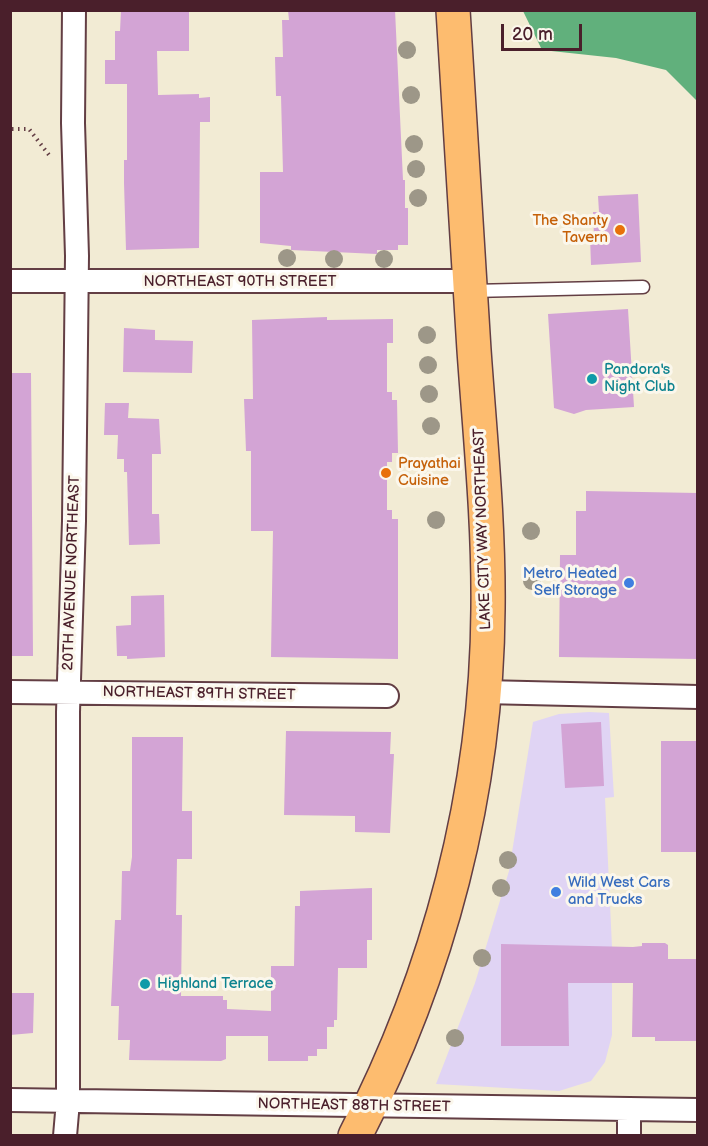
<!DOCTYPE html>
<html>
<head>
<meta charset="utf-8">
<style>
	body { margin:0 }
	#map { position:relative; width:708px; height:1146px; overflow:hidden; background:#f2ebd4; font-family:"Balsamiq Sans",sans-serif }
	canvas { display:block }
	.frame { position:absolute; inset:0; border:12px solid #4a1f2b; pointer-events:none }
	.scale { position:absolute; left:501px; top:24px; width:81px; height:27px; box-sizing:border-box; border:3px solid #4a1f2b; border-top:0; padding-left:8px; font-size:18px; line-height:21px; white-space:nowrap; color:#4a1f2b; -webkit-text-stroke:4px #fbf7ec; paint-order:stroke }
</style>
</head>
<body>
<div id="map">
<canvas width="708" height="1146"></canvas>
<div class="frame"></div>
<div class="scale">20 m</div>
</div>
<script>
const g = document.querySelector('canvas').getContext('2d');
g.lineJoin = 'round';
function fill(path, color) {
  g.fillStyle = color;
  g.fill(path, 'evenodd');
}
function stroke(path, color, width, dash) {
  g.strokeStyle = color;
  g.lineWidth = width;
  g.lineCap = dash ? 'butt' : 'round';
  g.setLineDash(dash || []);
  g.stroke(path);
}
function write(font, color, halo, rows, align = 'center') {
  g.font = font + ' "Balsamiq Sans",sans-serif';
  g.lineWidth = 6;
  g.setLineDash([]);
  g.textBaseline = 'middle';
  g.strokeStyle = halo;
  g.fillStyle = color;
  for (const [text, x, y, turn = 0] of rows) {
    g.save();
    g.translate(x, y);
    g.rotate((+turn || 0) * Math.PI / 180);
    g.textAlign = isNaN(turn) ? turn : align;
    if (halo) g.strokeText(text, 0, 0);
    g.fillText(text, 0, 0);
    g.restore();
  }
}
fill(new Path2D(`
	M589,712L609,713L614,797L605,798L612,947V1035L605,1062L591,1081L559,1091L436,1084L475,983L509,871L533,722L559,714Z`), '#e0d4f4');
fill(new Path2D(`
	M523,11H697V101L666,70L616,58L542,50Z`), '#61b07c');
fill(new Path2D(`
	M121,10H189V51H157L158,95L199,94V98L210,97V122H200L199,248L126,250L124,183V160H127V84H105V60H115V31H120Z
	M288,10H395L403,180H405V208H408V245H398V250H377V254L291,250V246L260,243V172H283L281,96H276L275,57H283L282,20H289Z
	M638,194L641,262L591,265L590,237H594L593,212H599L598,196Z
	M628,309L634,407L586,410L574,414L554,408L548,314Z
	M327,317V320L393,319V343H387V392H392V400H397L398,453H392V462H387V510H392V519H398V659L271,657L273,531H251V451H246L244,399H253L252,320Z
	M124,328L155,330V340L193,341L192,373L123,372Z
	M10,373H31L33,656H10Z
	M105,403H129L128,418L159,419L161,454H152V514H159L160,544L129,545L127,472H124V459H117L118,435H104Z
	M586,491L698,493V659L559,657L560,555H576V511H586Z
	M164,595L165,657L127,659V656H117L116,626L131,625V596Z
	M601,722L604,786L565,788L561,724Z
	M286,731L391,732L390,754H394L390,833L355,832V816L284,815Z
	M132,737H183L182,811H192V859H177L176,915H182L181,996H223V1000H227V1009L271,1011V966H294L295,906H300V891L372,888V940H367V968H338L337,1020H334V1027H327V1049H317V1056H308V1061H268V1036H226V1059L221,1061L129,1060L130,1040H118L119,1006H111L115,920H121L122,871H130L132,857Z
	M661,741H698V852H661Z
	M642,943H665L668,945V959H698V1041H655V1037H632L633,983H568L569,1046H501V944L633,947L642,946Z
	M10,993H34L33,1033L10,1035Z`), '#d3a4d5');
const lane = new Path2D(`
	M472,291L643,287`);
const street = new Path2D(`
	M10,281H470
	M10,692L387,696
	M484,692L698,697
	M10,1100L698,1110
	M629,1109V1136
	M65,1136L68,1101V712L74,521L77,256L73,123L74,10`);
const primary = new Path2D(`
	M355,1136C439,974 487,791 488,609C489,523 480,436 474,350C467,237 460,124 453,10`);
stroke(lane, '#633e44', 15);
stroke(street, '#633e44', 26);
stroke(primary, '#633e44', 36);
stroke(new Path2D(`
	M12,129H29L49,155`), '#633e44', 4, [1.5, 4.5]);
stroke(lane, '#fff', 12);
stroke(street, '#fff', 22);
stroke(primary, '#fdbc6f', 33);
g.fillStyle = '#9d9788';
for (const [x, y] of [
	[407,50],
	[411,95],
	[414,144],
	[416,169],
	[418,198],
	[287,258],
	[334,259],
	[384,259],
	[427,335],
	[428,365],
	[429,394],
	[431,426],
	[436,520],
	[531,531],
	[532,581],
	[508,860],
	[501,888],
	[482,958],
	[455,1038]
]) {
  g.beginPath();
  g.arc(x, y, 9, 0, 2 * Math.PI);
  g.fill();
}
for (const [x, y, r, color] of [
	[620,230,6,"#e8710a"],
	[592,379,6,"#0f9aa8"],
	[386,473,6,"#e8710a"],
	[629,583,6,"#3f7fe0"],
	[556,892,6,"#3f7fe0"],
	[145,984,6,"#0f9aa8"]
]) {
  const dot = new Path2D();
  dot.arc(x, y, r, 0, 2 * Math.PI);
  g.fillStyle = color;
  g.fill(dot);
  stroke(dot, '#fbf7ec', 2);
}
write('15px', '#c56008', '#fbf7ec', [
	["The Shanty",608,221],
	["Tavern",608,238],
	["Prayathai",398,464,"left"],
	["Cuisine",398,481,"left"]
], 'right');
write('15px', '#4a1f2b', '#fbf7ec', [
	["NORTHEAST 90TH STREET",240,282],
	["LAKE CITY WAY NORTHEAST",483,529,-92],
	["20TH AVENUE NORTHEAST",72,573,-88],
	["NORTHEAST 89TH STREET",199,694,1],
	["NORTHEAST 88TH STREET",354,1106,1]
]);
write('15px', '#0d838f', '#fbf7ec', [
	["Pandora's",604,370],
	["Night Club",604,387],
	["Highland Terrace",157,984]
], 'left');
write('15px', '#366cbe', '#fbf7ec', [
	["Metro Heated",617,574],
	["Self Storage",617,591],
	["Wild West Cars",568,883,"left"],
	["and Trucks",568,900,"left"]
], 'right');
</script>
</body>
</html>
